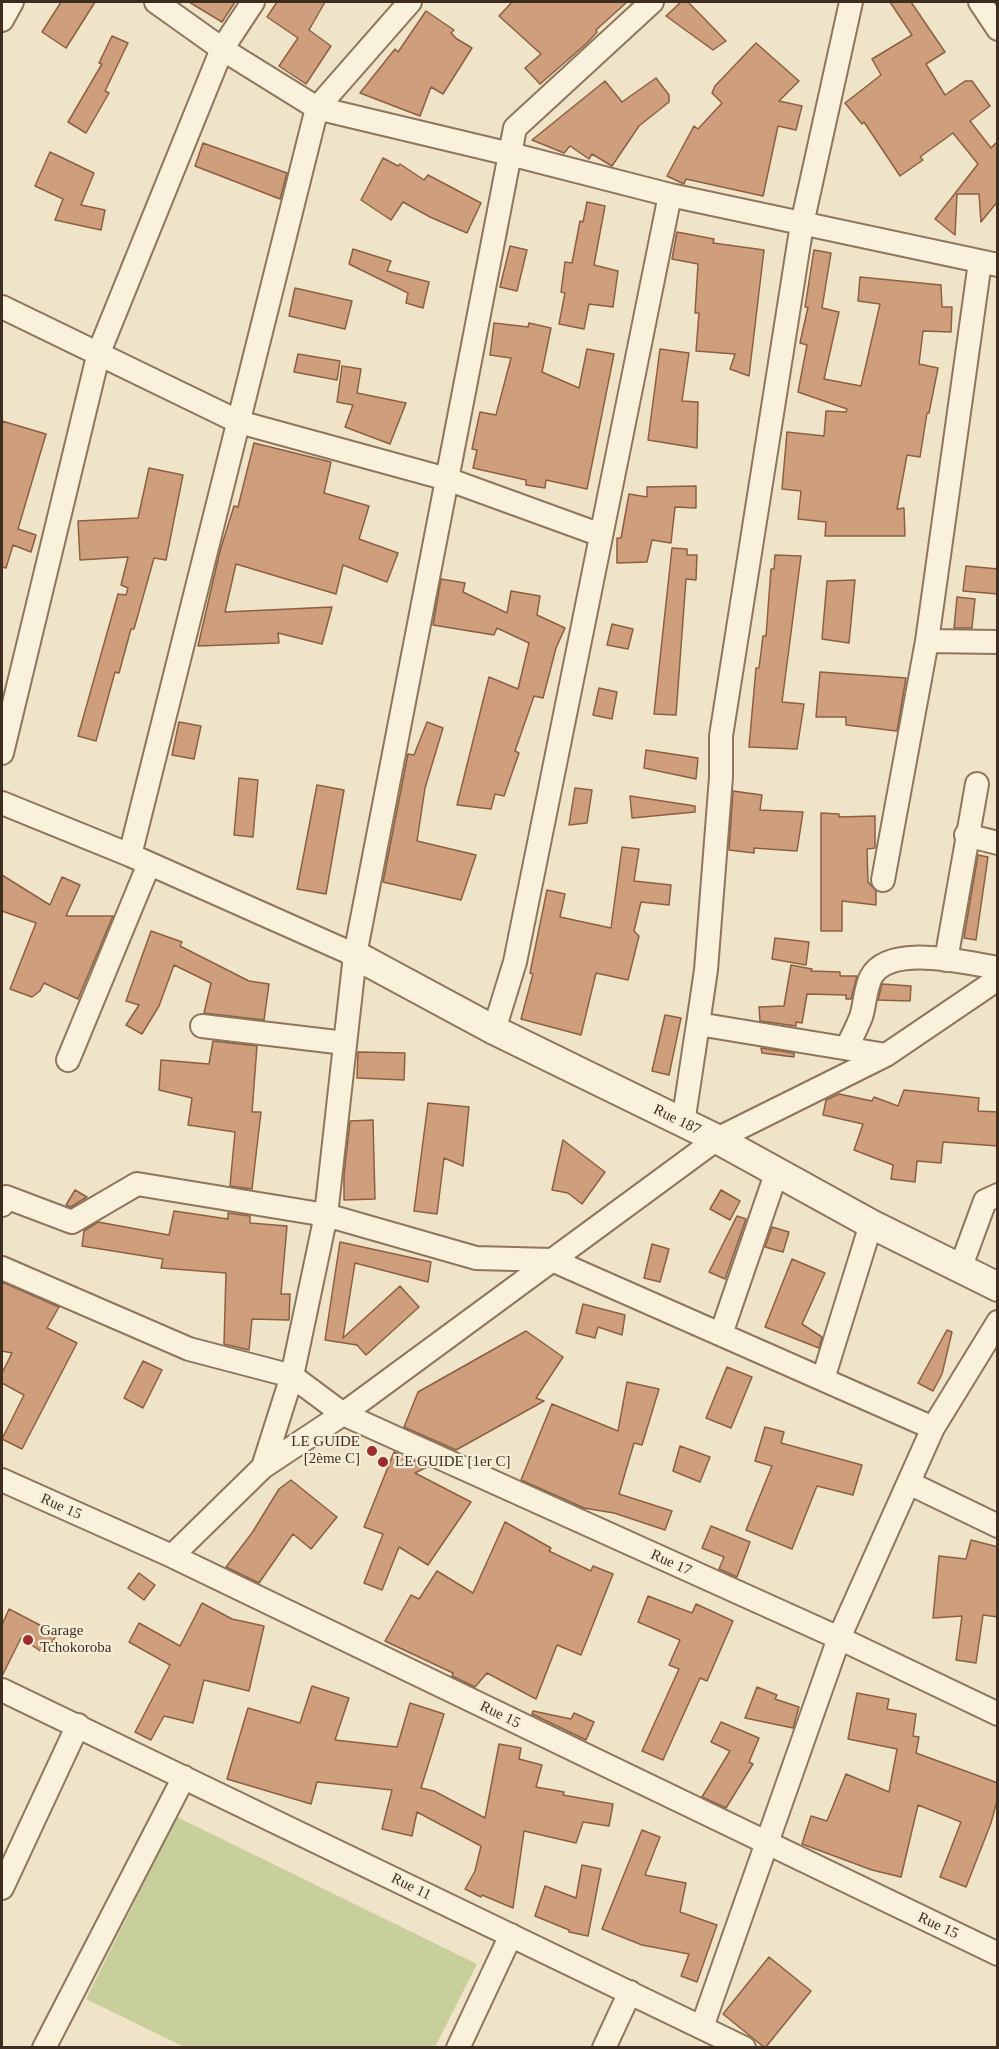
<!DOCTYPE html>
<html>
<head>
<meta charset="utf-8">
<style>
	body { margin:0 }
	#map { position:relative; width:999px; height:2049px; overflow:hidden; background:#f0e4c8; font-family:"Times New Roman",serif }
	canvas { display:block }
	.frame { position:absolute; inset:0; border:3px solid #3d2e20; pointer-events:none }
</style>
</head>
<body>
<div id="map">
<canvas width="999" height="2049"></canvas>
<div class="frame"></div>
</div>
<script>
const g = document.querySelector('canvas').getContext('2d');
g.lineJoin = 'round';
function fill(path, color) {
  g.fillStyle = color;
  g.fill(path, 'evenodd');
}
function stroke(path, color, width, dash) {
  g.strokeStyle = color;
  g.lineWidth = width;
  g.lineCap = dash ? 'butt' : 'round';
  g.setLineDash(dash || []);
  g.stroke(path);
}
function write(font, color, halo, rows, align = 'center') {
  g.font = font + ' "Times New Roman",serif';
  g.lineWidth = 4.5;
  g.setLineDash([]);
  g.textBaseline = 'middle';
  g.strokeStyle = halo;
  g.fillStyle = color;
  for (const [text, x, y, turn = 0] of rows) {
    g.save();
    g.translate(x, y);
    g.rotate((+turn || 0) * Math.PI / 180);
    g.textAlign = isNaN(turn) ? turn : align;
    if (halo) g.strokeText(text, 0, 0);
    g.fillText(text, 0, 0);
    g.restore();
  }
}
fill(new Path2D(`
	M177,1817L477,1964L435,2047H184L86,1999Z`), '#c9cf9b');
const building = new Path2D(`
	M61,2H95L66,48L42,32Z
	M189,2H235L222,22Z
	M277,2H325L309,30L331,46L306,84L279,66L298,38L267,17Z
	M512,2H627L596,30L597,32L587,43L540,84L525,68L541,54L499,16Z
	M681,2H688L726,41L713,50L666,16Z
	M890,2H911L945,52L926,64L945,95L965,81H972L990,106L970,121L991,148L998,141V201L981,222L979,194H957L955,235L935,219L978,164L953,133L920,157L923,160L900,176L864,122L862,124L845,103L881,75L872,59L912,35Z
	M426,11L454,30L451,33L457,39L472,48L443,94L431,87L420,116L360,93L395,49L398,52Z
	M112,36L128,43L105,91L109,93L86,133L68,122L102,64L99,63Z
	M756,43L799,81L779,101L802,106L796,130L778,126L763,196L686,179L684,184L667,176L694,126L698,129L722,103L712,93L715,86Z
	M656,78L669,95V102L639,126L612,166L592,154L589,159L570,146L564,153L532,140L605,81L622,102Z
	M203,143L287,173L280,199L195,166Z
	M50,152L94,173L81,205L105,210L101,230L55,220L63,199L35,186Z
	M383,158L398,166L400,164L424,180L428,175L481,203L467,233L430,217L403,202L391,220L361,200Z
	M587,202L605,206L594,265L618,271L613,307L589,304L584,329L559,324L565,293L561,292L565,262L572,263L580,221L583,222Z
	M677,232L714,239L713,243L764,250L749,376L730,369L735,354L696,351L699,313H695L698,264L672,259Z
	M510,246L527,250L517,291L500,287Z
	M353,249L391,261L387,271L429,282L423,308L406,303L408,293L349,264Z
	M814,250L831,253L822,308L839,312L824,379L861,386L880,304L858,301L860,277L941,285L942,307H952L951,332L923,331L919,364L938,368L929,413H927L920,457L907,455L897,509L904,508L905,536H825L826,522L798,519L801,491L782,489L787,432L824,436L826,411L846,412L847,409L798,392L807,345L800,343L808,307H805Z
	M295,288L352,301L345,329L289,316Z
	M494,323L528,327L529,323L551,328L542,372L579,388L587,349L614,354L587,489L546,480L545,488L526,485V480L473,468L477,450L472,449L480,412L496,415L511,358L490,355Z
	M660,349L689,353L682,401L698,402L697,448L648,440Z
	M298,354L340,361L337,380L294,372Z
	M342,366L361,369L357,393L406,403L390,444L345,427L353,405L337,402Z
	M2,421L46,434L18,529L36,535L31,552L13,545L6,568L2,567Z
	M254,443L331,462L324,493L369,506L359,539L398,553L387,582L343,565L336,594L236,564L225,612L332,607L322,644L278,633L279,643L198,646L220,551L234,506L238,507Z
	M149,468L183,475L166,560L154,558L134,629H131L119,673L115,672L96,741L78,736L118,594L126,595L128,588L121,585L128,557L80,560L78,521L138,518Z
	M696,486V508L675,507L671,543L652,540L647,562L617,563V538H621L629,494L647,497V487Z
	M672,548L687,549V555H697L696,580L686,579L676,715L654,714Z
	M775,555L801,556L782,702L804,704L797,749L749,747L756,668H759L763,636H766L771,569H774Z
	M966,566L998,569V594L963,591Z
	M441,579L465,583L463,592L507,613L511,591L540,596L537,615L565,628L556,648L543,698L534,696L515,751L519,753L504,796L495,794L491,809L457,805L489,677L518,689L529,643L497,628L494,635L433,625Z
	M855,580L849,643L822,639L827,581Z
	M957,597L975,599L972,628H954Z
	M612,624L633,629L628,649L607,645Z
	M820,672L906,678L897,731L846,725V717H816Z
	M599,688L617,692L612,719L593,715Z
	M179,722L201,726L194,759L172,755Z
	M427,722L443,728L425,788L417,841L476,855L461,900L383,882L408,754L414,755Z
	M646,750L698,758L696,779L644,768Z
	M239,778L258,780L253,837L234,835Z
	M317,785L344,790L326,894L297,889Z
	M575,788L592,790L587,823L569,825Z
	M733,791L762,795L760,810L803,812L797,851L754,848V853L729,850Z
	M630,796L695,806V812L632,818Z
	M821,813L839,814V817L875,816V848L867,849L868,882L876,891V905L842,901V931H821Z
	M622,847L639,849L634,881L671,885L669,905L641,902L634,931L639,936L628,980L596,973L581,1035L521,1019L533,974L530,973L547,890L565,894L560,917L611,928Z
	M978,855L988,857L976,940L964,938Z
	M2,875L50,905L62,877L80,885L66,916H113L78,999L44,983L40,991L32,997L10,989L36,923L2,911Z
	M151,931L182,942L180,946L249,981L269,984L264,1020L204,1013L211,983L174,965L159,1006L142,1034L126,1025L139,1005L126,1001Z
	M775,938L809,942L806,965L772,959Z
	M791,965L812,969L811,971L840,972V976H857L851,999H846V995L807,994L802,1023L796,1022V1026L760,1021L759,1007L784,1006Z
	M882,984L911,986L910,1001L878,1000Z
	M665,1015L681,1018L669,1075L652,1071Z
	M213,1041L257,1046L252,1112H261L252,1189L230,1186L235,1132L188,1125L192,1098L159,1090L161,1060L209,1064Z
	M761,1048L794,1053V1057L762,1053Z
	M358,1052L405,1053L404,1080L357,1078Z
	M904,1090L979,1098L978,1111L998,1112V1146L943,1142L941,1163L917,1161L915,1182L891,1179L893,1165L854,1150L863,1124L823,1115L826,1100L839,1094L872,1101L874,1097L898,1106Z
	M428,1103L469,1107L463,1166L444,1158L437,1214L414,1211Z
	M373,1120L375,1199L344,1200V1175L350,1121Z
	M563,1140L605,1172L582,1204L568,1193L552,1190Z
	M75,1190L87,1197L71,1207L66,1205Z
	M721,1190L740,1201L730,1220L710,1209Z
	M174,1211L228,1219V1213L250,1216V1223L287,1226L281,1294H290L289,1320L252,1319L249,1350L224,1344L226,1273L161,1268L163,1259L82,1246L84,1231L98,1222L169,1235Z
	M737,1216L746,1219L725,1279L709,1272Z
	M772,1227L789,1232L783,1252L765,1247Z
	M340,1242L431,1262L428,1282L355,1263L343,1338L400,1286L419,1307L366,1355L357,1345L325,1340Z
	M652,1244L669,1249L660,1282L644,1278Z
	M792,1259L825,1273L802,1324L822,1337L819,1348L765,1327Z
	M2,1282L59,1307L47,1328L77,1343L22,1449L2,1439L24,1395L2,1383V1373L12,1353L2,1351Z
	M583,1304L625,1315L622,1335L598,1327L595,1338L576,1333Z
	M947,1330L952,1332L942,1374L933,1391L918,1383Z
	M526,1331L563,1357L536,1398L544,1401L456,1450L404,1427L418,1392Z
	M143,1361L162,1370L143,1408L124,1398Z
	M727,1367L752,1377L731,1428L706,1418Z
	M627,1382L659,1389L642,1445L634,1443L619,1494L672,1511L665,1530L614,1513L584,1508L521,1480L552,1404L618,1431Z
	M765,1427L784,1432L781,1443L862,1465L853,1495L817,1486L792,1549L746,1530L772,1466L755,1461Z
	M680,1446L710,1457L700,1482L673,1471Z
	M394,1452L427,1467L415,1473L471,1502L428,1565L399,1547L382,1590L364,1583L383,1534L364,1527Z
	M291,1480L337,1517L311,1549L293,1534L259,1583L226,1567L252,1533L279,1489Z
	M505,1522L551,1548L549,1551L591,1571L593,1566L613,1574L581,1655L557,1645L536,1699L487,1673L475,1687L452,1676L453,1673L385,1641L411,1595L419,1599L437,1571L473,1593Z
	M711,1526L750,1542L737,1577L719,1569L724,1557L702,1548Z
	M971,1540L998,1547V1617L983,1615L976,1663L956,1660L962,1616L933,1618L939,1556L966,1559Z
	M139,1573L155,1585L144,1600L128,1588Z
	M648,1596L692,1613L696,1604L733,1621L707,1681L700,1678L663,1760L642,1751L679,1669L669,1665L680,1640L638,1622Z
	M202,1603L232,1619L264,1626L249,1691L204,1680L193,1723L164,1716L151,1740L135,1732L170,1665L129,1642L139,1623L180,1646Z
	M9,1609L57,1634L45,1654L21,1638L2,1676V1625Z
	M312,1686L349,1698L335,1740L397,1747L410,1703L444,1714L421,1788L434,1791L485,1818L499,1744L521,1748L519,1759L542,1765L536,1787L564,1792L563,1795L613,1804L609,1826L583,1822L576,1843L524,1831L513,1908L482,1895L481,1897L465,1889L475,1871L481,1846L417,1812L412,1836L382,1829L392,1790L317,1782L311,1804L227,1779L248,1708L300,1723Z
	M757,1687L777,1695L775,1699L799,1707L793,1728L745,1718Z
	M857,1693L889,1699L887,1709L916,1714L913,1736L919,1737L916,1753L998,1783V1797L991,1823L966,1887L940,1877L961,1822L918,1805L901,1877L872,1870L802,1844L811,1816L827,1821L846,1774L889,1792L897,1749L848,1739Z
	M533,1711L571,1719L574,1713L594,1722L586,1740L532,1714Z
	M721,1722L759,1738L749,1762L753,1764L726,1808L702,1797L730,1751L711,1742Z
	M642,1830L660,1837L645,1875L686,1883L680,1912L717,1925L697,1982L681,1976L689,1954L642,1945L602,1929Z
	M582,1865L601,1869L588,1936L569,1932V1930L535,1916L545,1886L576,1898Z
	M769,1957L811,1991L765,2048L723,2014Z`);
fill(building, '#cf9f7d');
stroke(building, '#8d5f41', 1.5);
const minor = new Path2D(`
	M156,2L222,49L317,108L510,154L670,195L998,265
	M652,2L515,128L355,955L326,1215L292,1376L343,1414L839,1638L998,1714
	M851,2L802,224L721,736V777L706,970L698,1024L886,1055
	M980,2L998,29
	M2,20L12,2
	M2,307L239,422L447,479L601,535
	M927,641L998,642
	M2,753L99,352L222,49L253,2
	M2,803L130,855L355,955
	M966,835L998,843
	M130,855L317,108L410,2
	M883,880L927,641L980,262
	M946,960L977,784
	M202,1026L345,1043
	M494,1030L515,962L670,195
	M847,1047C852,1037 857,1027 861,1017C865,1005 865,989 871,977C890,943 966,963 998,968
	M68,1060L149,864
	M683,1123L698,1024
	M2,1205L6,1197L72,1222L137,1184L326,1215L476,1258L552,1260L933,1428
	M2,1268L189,1349L292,1376L263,1467
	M960,1269L985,1201L998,1195
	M721,1334L776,1174
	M823,1379L871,1224
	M2,1480L172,1556L998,1954
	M909,1483L998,1526
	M172,1556L263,1467L343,1414L717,1139L886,1055L998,979
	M2,1690L744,2048
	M2,1888L78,1725
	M702,2027L839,1638L933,1428L998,1322
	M44,2048L184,1777
	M458,2048L511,1935
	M604,2048L630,1992`);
const tertiary = new Path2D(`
	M355,955L494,1030L717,1139L871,1224L998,1287`);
stroke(minor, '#8d765c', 26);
stroke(tertiary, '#8d765c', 32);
stroke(minor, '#faf1dc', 22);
stroke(tertiary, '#faf1dc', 28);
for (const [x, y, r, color] of [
	[372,1451,6,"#9e2a2b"],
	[383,1462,6,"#9e2a2b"],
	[28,1640,6,"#9e2a2b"]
]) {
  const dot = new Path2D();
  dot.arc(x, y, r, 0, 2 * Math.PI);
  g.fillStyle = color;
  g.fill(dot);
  stroke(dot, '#f7eed8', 2);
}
write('15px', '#3d2e20', '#f7eed8', [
	["Rue 187",677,1120,26],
	["Rue 15",61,1507,24],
	["Rue 17",671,1563,24],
	["Rue 15",500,1715,26],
	["Rue 11",411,1887,26],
	["Rue 15",938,1926,25]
]);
write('15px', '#3d2e20', '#f7eed8', [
	["LE GUIDE",360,1442,"right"],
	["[2ème C]",360,1459,"right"],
	["LE GUIDE [1er C]",395,1462],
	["Garage",40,1631],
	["Tchokoroba",40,1648]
], 'left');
</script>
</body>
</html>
